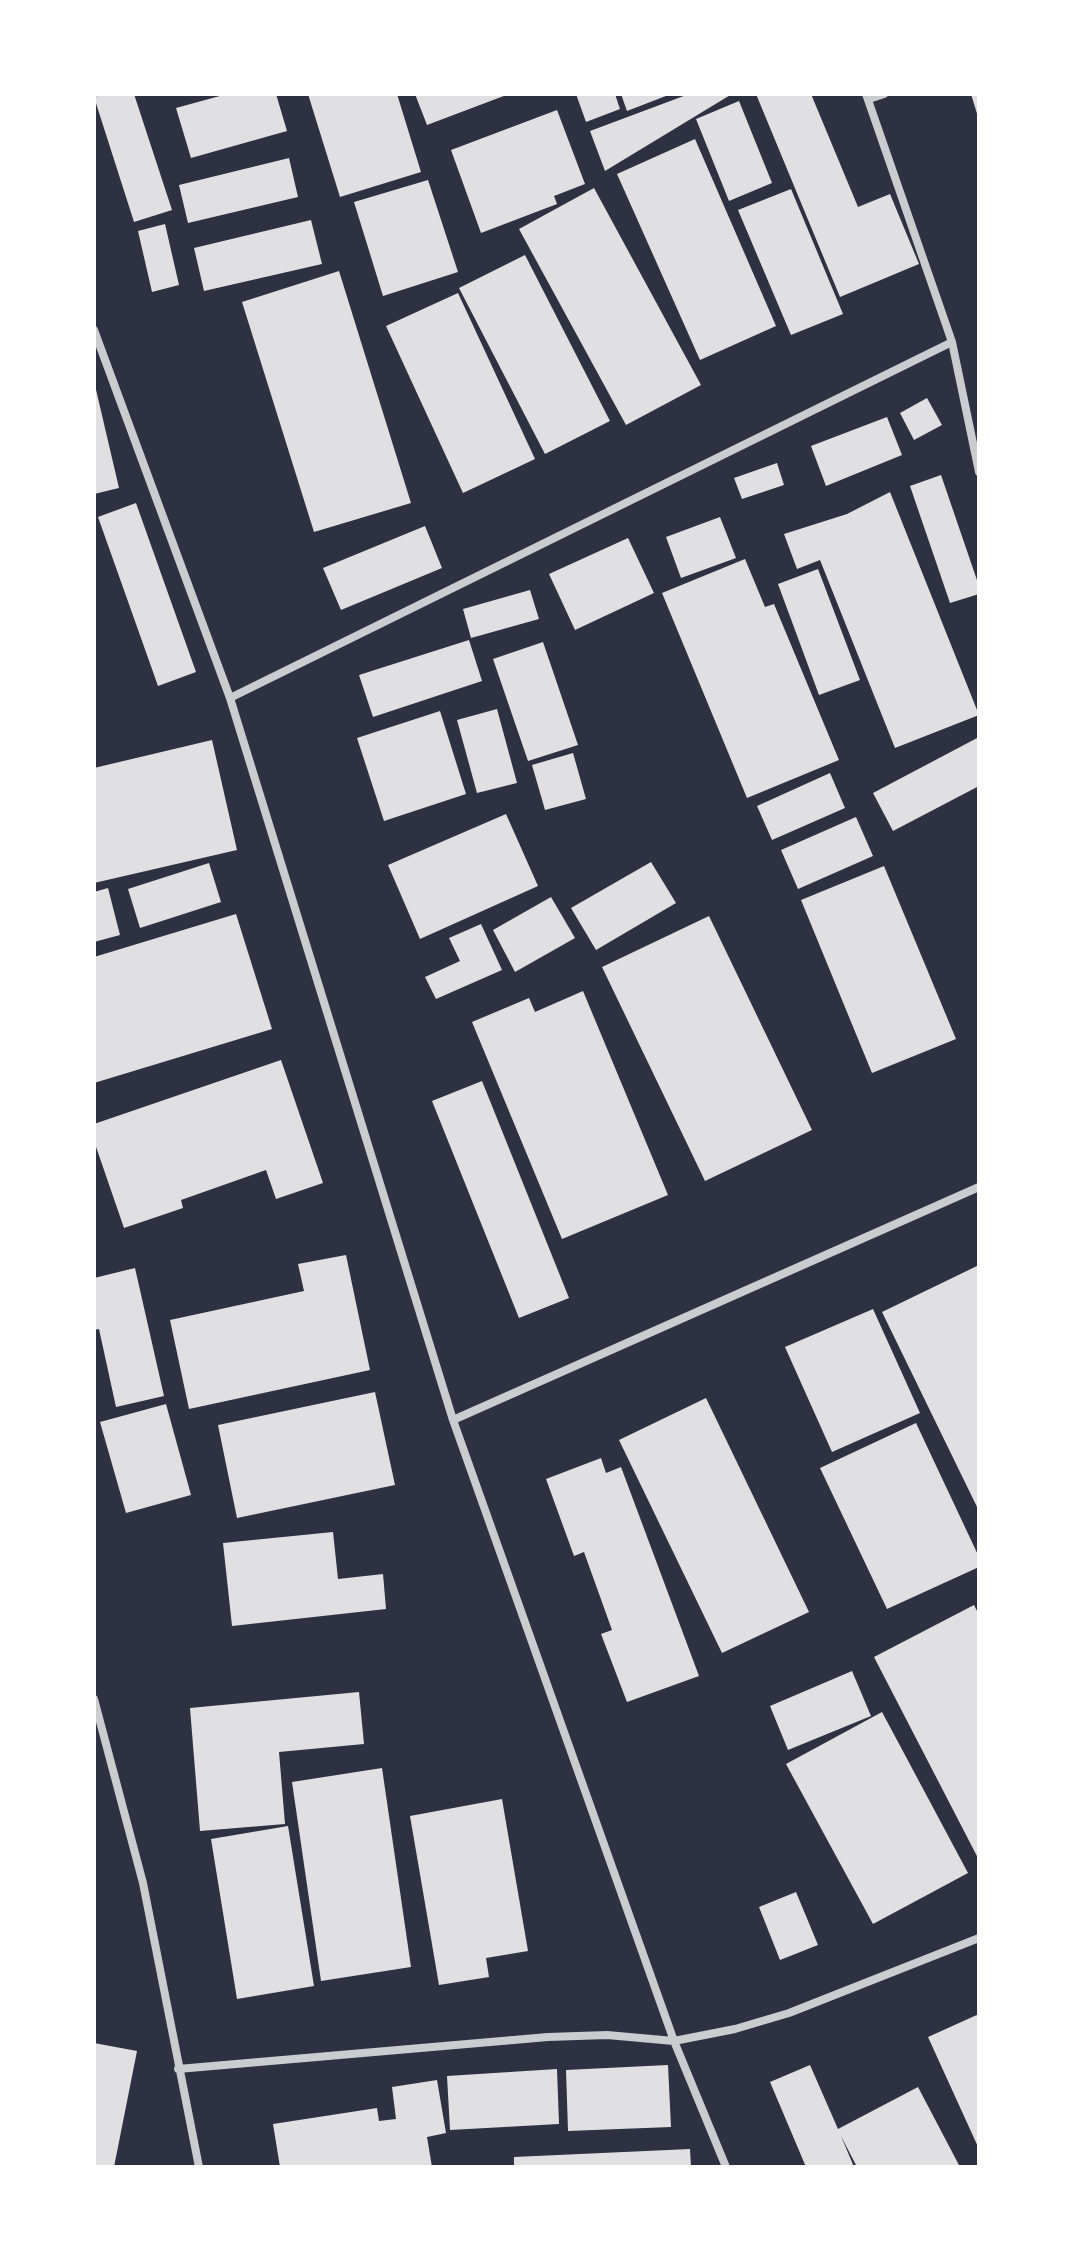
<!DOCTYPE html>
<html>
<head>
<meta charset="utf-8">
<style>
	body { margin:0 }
	#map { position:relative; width:1073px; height:2261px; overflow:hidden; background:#2d3142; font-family:Barlow,sans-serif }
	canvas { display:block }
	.frame { position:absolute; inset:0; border:96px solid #fff; pointer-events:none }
</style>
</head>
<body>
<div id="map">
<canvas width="1073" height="2261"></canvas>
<div class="frame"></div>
</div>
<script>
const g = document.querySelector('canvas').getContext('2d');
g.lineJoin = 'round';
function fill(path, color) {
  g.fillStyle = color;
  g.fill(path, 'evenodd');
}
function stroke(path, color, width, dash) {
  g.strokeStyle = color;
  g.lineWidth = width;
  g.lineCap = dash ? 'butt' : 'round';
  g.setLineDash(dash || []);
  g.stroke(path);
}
fill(new Path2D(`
	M104,94H134L172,210L134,222L94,97Z
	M227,94H276L287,131L191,158L176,108Z
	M308,94H397L421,172L340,197Z
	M415,94H509L427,125Z
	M576,94H615L620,109L586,122Z
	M621,94H671L627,111Z
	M689,94H732L605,171L590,131Z
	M756,94H811L858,207L890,194L919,264L840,297Z
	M971,94H979V117H978Z
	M739,101L772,183L729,201L696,119Z
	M557,110L585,184L554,196L557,204L481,233L451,150Z
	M695,139L776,326L700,360L617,174Z
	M289,158L298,197L188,223L179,185Z
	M428,180L458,272L383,296L354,202Z
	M594,188L701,385L626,425L519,229Z
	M791,189L843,314L791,335L738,210Z
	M311,220L322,264L204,291L194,248Z
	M165,224L179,285L152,292L138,231Z
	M525,255L610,421L545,454L459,288Z
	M339,271L411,503L314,532L242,302Z
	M458,293L535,459L463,493L386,326Z
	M94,381L119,488L94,494Z
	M927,398L942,425L914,440L900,413Z
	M887,417L902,455L826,486L811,446Z
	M777,463L784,485L742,499L734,478Z
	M941,475L979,586V594L950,603L910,486Z
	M890,492L979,715L895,748L820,560L797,569L784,534L847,514Z
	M136,503L196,672L158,686L98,517Z
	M720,517L736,558L681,578L666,537Z
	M425,526L442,568L341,610L323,568Z
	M628,538L654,593L575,630L549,574Z
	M745,559L765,607L774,604L839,760L747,798L662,593Z
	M818,569L860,680L819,695L778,584Z
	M530,590L539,619L471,638L463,609Z
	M469,640L482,681L373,717L359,675Z
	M543,642L578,745L528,761L493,659Z
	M497,709L517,783L477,793L457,720Z
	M440,711L466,794L384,821L357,738Z
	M979,737V786L893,831L873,793Z
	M212,740L237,850L94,883V768Z
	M573,753L586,799L545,810L532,765Z
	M830,773L845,808L772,840L757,806Z
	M506,814L538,886L420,939L388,865Z
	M856,817L873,856L798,889L781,850Z
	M651,862L676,903L596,950L571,908Z
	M209,863L221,902L140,928L128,889Z
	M884,866L956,1039L872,1073L801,900Z
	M108,888L120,935L94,942V892Z
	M551,897L575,938L515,972L493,930Z
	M236,914L272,1029L94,1083V957Z
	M709,916L812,1130L705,1181L602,967Z
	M481,924L502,970L436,999L425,977L460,961L449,938Z
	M583,991L668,1195L562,1239L472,1022L529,998L535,1012Z
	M281,1060L323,1183L276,1199L266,1170L181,1200L183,1208L124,1228L94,1141V1124Z
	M482,1081L569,1298L519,1318L432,1101Z
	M346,1255L370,1370L189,1409L170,1320L304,1291L298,1264Z
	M979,1265V1511L882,1312Z
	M135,1268L164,1396L116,1407L99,1329L94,1330V1278Z
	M873,1309L920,1413L832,1452L785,1347Z
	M375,1392L395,1485L237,1518L218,1425Z
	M706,1398L809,1612L722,1653L619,1440Z
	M166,1404L191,1495L126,1513L100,1422Z
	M916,1423L979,1557V1567L887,1609L820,1468Z
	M601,1458L606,1473L621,1467L699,1676L627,1702L601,1634L612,1630L584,1552L574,1556L546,1479Z
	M333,1532L338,1579L383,1574L386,1609L232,1626L223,1543Z
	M974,1605L979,1615V1860L874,1657Z
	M852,1671L871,1716L788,1750L770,1706Z
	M359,1692L364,1744L279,1752L285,1824L200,1831L190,1708Z
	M882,1712L968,1873L873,1924L786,1764Z
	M382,1768L411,1967L321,1981L292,1782Z
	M502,1799L528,1951L486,1958L489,1977L439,1985L410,1816Z
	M288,1826L314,1986L237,1999L211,1839Z
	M796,1892L818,1945L780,1960L759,1907Z
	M979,2014V2149L928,2037Z
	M94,2043L137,2051L114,2167H94Z
	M668,2065L671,2127L568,2131L566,2070Z
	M810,2065L838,2129L918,2087L960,2167H857L841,2136L854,2167H806L770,2082Z
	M557,2069L559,2124L450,2130L447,2076Z
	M437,2080L446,2133L427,2137L432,2167H280L273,2124L377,2108L379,2121L396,2119L392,2087Z
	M690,2149L691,2167H514V2157Z`), '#e0e0e3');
stroke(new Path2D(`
	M866,94L952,342L979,472
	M869,99L884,94
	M94,330L230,698L453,1420L674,2041L726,2167
	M230,698L952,342
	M453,1420L979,1187
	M94,1699L143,1883L199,2167
	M178,2069L548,2037L607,2035L674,2041L735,2029L789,2013L979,1938`), '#caccd0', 8);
</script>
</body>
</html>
